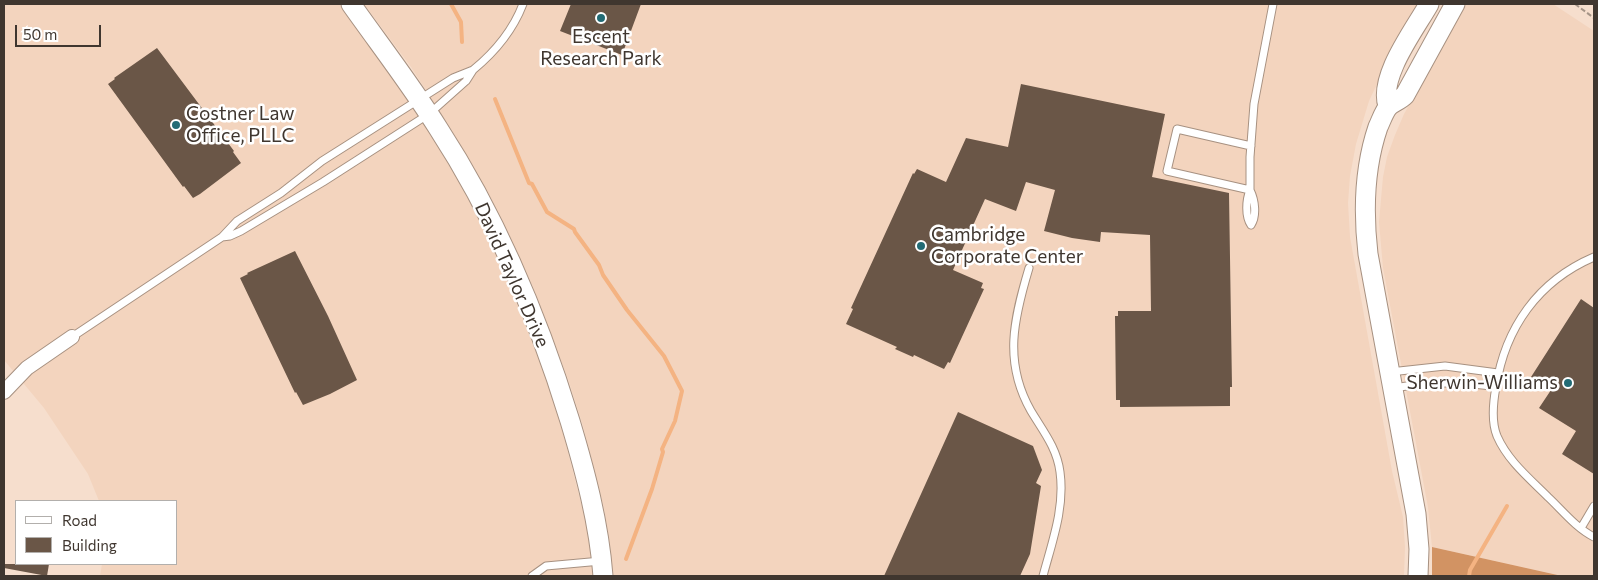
<!DOCTYPE html>
<html>
<head>
<meta charset="utf-8">
<style>
	body { margin:0 }
	#map { position:relative; width:1598px; height:580px; overflow:hidden; background:#f6decd; font-family:Commissioner,sans-serif }
	canvas { display:block }
	.frame { position:absolute; inset:0; border:5px solid #3f362f; pointer-events:none }
	.legend { position:absolute; left:15px; top:500px; width:162px; height:65px; box-sizing:border-box; background:#fff; border:1px solid #b2afac; margin:0; padding:6px 9px; list-style:none; font-size:15px; color:#3f362f }
	.legend li { display:flex; align-items:center; gap:10px; height:25px }
	.legend b { width:25px; border:1px solid #b2afac }
	.scale { position:absolute; left:15px; top:25px; width:86px; height:22px; box-sizing:border-box; border:2px solid #3f362f; border-top:0; padding-left:6px; font-size:15px; line-height:18px; white-space:nowrap; color:#3f362f; -webkit-text-stroke:4px #fff; paint-order:stroke }
</style>
</head>
<body>
<div id="map">
<canvas width="1598" height="580"></canvas>
<div class="frame"></div>
<ul class="legend">
<li><b style="height:6px;background:#fff"></b>Road</li>
<li><b style="height:14px;background:#6a5647"></b>Building</li>
</ul>
<div class="scale">50 m</div>
</div>
<script>
const g = document.querySelector('canvas').getContext('2d');
g.lineJoin = 'round';
function fill(path, color) {
  g.fillStyle = color;
  g.fill(path, 'evenodd');
}
function stroke(path, color, width, dash) {
  g.strokeStyle = color;
  g.lineWidth = width;
  g.lineCap = dash ? 'butt' : 'round';
  g.setLineDash(dash || []);
  g.stroke(path);
}
function write(font, color, halo, rows, align = 'center') {
  g.font = font + ' Commissioner,sans-serif';
  g.lineWidth = 5;
  g.setLineDash([]);
  g.textBaseline = 'middle';
  g.strokeStyle = halo;
  g.fillStyle = color;
  for (const [text, x, y, turn = 0] of rows) {
    g.save();
    g.translate(x, y);
    g.rotate((+turn || 0) * Math.PI / 180);
    g.textAlign = isNaN(turn) ? turn : align;
    if (halo) g.strokeText(text, 0, 0);
    g.fillText(text, 0, 0);
    g.restore();
  }
}
fill(new Path2D(`
	M4,4H339L419,114L460,183L489,239L511,289L545,374L563,433L587,526L594,576H100L102,564H176V501H99L88,474L44,408L4,360Z
	M364,4H1420L1388,61L1369,101L1356,144L1350,176L1348,203L1350,237L1392,471L1403,517L1405,547L1404,576H613L610,546L604,508L583,426L568,379L533,287L497,211L454,134L411,67Z
	M1465,4H1553L1594,31V576H1562L1432,547L1428,507L1383,268L1379,222L1383,177L1387,157L1395,135L1404,114Z`), '#f3d4be');
fill(new Path2D(`
	M1432,547L1562,576H1432Z`), '#d29363');
stroke(new Path2D(`
	M451,4L461,22L462,42
	M495,99L529,183L532,184L547,212L574,229L575,232L599,265L603,275L627,310L664,356L682,391L675,421L662,449L663,452L652,489L626,559
	M1469,576L1470,570L1507,506`), '#f4b382', 4);
fill(new Path2D(`
	M571,4H641L622,55L560,31Z
	M157,48L234,151L233,152L241,163L200,194L193,198L184,186L183,187L108,84L115,79L114,78Z
	M1021,84L1165,114L1152,177L1229,193L1232,387H1230V406L1120,407V400H1116L1115,316H1118V311H1151L1150,235L1101,232L1100,242L1072,238L1044,231L1055,190L1026,182L1016,211L985,199L953,270L983,283L981,288L984,289L950,363L948,362L944,369L914,355L913,357L895,349L897,347L846,324L853,309L851,308L913,173L914,174L917,169L946,182L966,138L1008,147Z
	M295,251L328,316L357,380L330,394L303,405L296,392L295,393L240,278L248,274L247,273Z
	M1581,299L1594,308V474L1562,454L1576,431L1539,408L1551,390L1531,377Z
	M958,412L1033,446L1042,470L1036,483L1041,486L1030,554L1020,576H884Z
	M5,564H49L47,576L4,568Z`), '#6a5647');
const lane = new Path2D(`
	M473,70L466,81L429,114L323,182L241,231L230,236L222,237L237,221L281,193L322,161L453,78Z
	M473,70C495,52 513,30 523,4
	M1251,146L1177,129L1167,171L1250,190V157L1254,104L1273,4
	M1250,190C1255,200 1257,216 1251,225C1245,216 1246,200 1250,190Z
	M1594,257C1538,281 1505,328 1496,387C1493,403 1491,421 1497,436C1508,461 1529,478 1548,497C1562,510 1576,528 1594,537
	M1029,268C1014,318 1003,362 1031,411C1043,431 1057,448 1060,472C1065,508 1052,542 1043,576
	M72,337L222,237
	M1390,372L1445,366L1498,373
	M1394,388C1429,382 1461,381 1496,387
	M1581,528L1594,506
	M532,576L546,566L601,561`);
const street = new Path2D(`
	M4,392L27,368L72,337`);
const secondary = new Path2D(`
	M351,4C380,45 411,85 438,128C496,217 539,320 570,421C585,471 599,523 603,576
	M1388,106C1378,77 1415,29 1429,4
	M1418,576L1419,549L1416,514L1368,254C1363,211 1364,168 1378,127C1381,121 1384,111 1389,106C1394,102 1400,100 1405,95L1455,4`);
stroke(lane, '#a79181', 9);
stroke(street, '#a79181', 16);
stroke(secondary, '#a79181', 21);
stroke(new Path2D(`
	M1575,4L1594,18`), '#a59487', 2, [5, 2.5]);
stroke(lane, '#fff', 7);
stroke(street, '#fff', 14);
stroke(secondary, '#fff', 19);
for (const [x, y, r, color] of [
	[601,18,5,"#226b75"],
	[176,125,5,"#226b75"],
	[921,246,5,"#226b75"],
	[1568,383,5,"#226b75"]
]) {
  const dot = new Path2D();
  dot.arc(x, y, r, 0, 2 * Math.PI);
  g.fillStyle = color;
  g.fill(dot);
  stroke(dot, '#fff', 2);
}
write('19px', '#3f362f', '#fff', [
	["Escent",601,37,"center"],
	["Research Park",601,59,"center"],
	["Costner Law",186,114],
	["Office, PLLC",186,136],
	["Cambridge",931,235],
	["Corporate Center",931,257],
	["Sherwin-Williams",1558,383,"right"]
], 'left');
write('19px', '#3f362f', '#fff', [
	["David Taylor Drive",512,275,66]
]);
</script>
</body>
</html>
